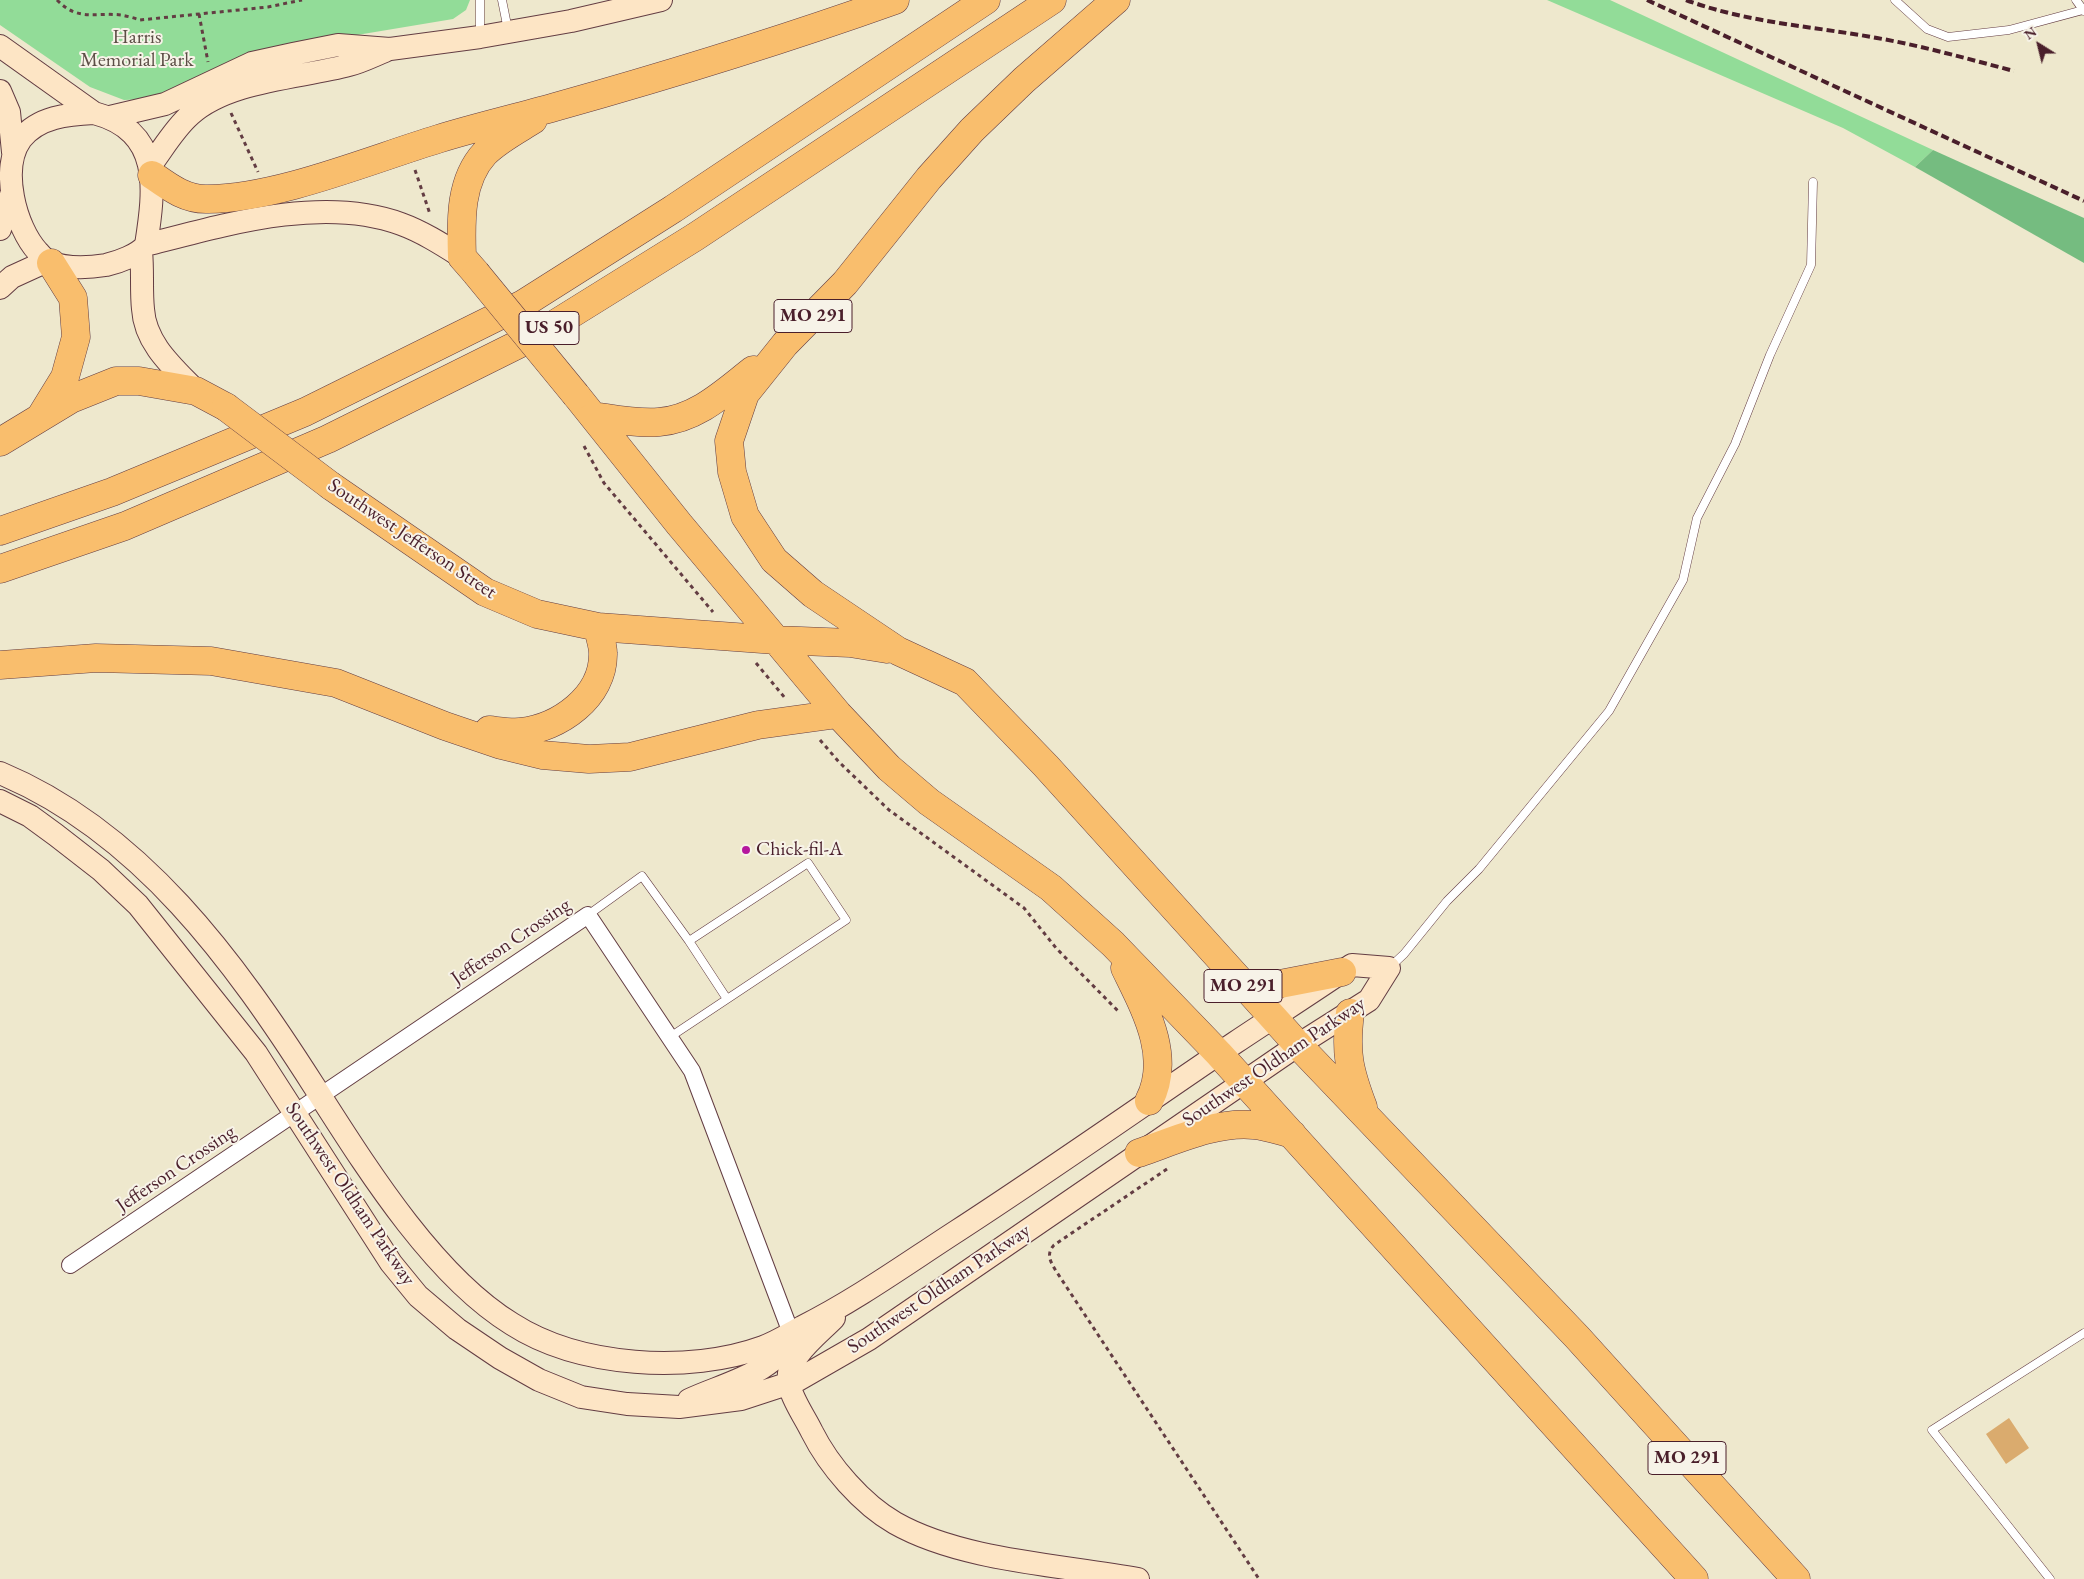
<!DOCTYPE html>
<html>
<head>
<meta charset="utf-8">
<style>
	body { margin:0 }
	#map { position:relative; width:2084px; height:1579px; overflow:hidden; background:#eee8cd; font-family:"EB Garamond",serif }
	canvas { display:block }
	.north { position:absolute; left:2014px; top:20px; width:50px; height:50px; -webkit-text-stroke:4px #f7f3e8; paint-order:stroke; rotate:324deg; font-size:14px; font-weight:700; line-height:20px; text-align:center; color:#4a1f2b }
	.north::after { content:''; display:block; margin:auto; width:18px; height:22px; background:#4a1f2b; clip-path:polygon(50% 0,100% 100%,50% 72%,0 100%) }
</style>
</head>
<body>
<div id="map">
<canvas width="2084" height="1579"></canvas>
<div class="north">N</div>
</div>
<script>
const g = document.querySelector('canvas').getContext('2d');
g.lineJoin = 'round';
function fill(path, color) {
  g.fillStyle = color;
  g.fill(path, 'evenodd');
}
function stroke(path, color, width, dash) {
  g.strokeStyle = color;
  g.lineWidth = width;
  g.lineCap = dash ? 'butt' : 'round';
  g.setLineDash(dash || []);
  g.stroke(path);
}
function write(font, color, halo, rows, align = 'center') {
  g.font = font + ' "EB Garamond",serif';
  g.lineWidth = 4;
  g.setLineDash([]);
  g.textBaseline = 'middle';
  g.strokeStyle = halo;
  g.fillStyle = color;
  for (const [text, x, y, turn = 0] of rows) {
    g.save();
    g.translate(x, y);
    g.rotate((+turn || 0) * Math.PI / 180);
    g.textAlign = isNaN(turn) ? turn : align;
    if (halo) g.strokeText(text, 0, 0);
    g.fillText(text, 0, 0);
    g.restore();
  }
}
fill(new Path2D(`
	M0,0H470L466,10L453,19L249,53L149,99L124,100L90,87L0,25Z
	M1547,0H1610L1933,150L1915,167L1843,128Z`), '#92dc98');
fill(new Path2D(`
	M1933,150L2084,218V263L1915,167Z`), '#75bc80');
fill(new Path2D(`
	M2009,1418L2029,1448L2006,1464L1986,1434Z`), '#daab6e');
const lane = new Path2D(`
	M480,0V35
	M502,0L508,30
	M1895,0L1927,29L1948,37L2009,30L2083,10
	M2076,0L2084,11
	M588,915L642,876L689,941
	M1390,967L1404,954L1447,901L1479,869L1609,711L1683,580L1697,518L1735,444L1770,355L1811,265L1813,182
	M670,1037L846,920L808,863L689,941L727,999
	M2050,1579L1932,1430L2084,1333`);
const street = new Path2D(`
	M70,1265L588,915L692,1071L791,1333`);
const secondary = new Path2D(`
	M0,46L94,113
	M0,91L9,112L13,152
	M94,113C162,131 155,188 146,245C138,255 119,262 106,265C88,268 67,269 49,262C45,260 41,255 38,252C15,227 0,168 21,139C38,117 68,114 94,113Z
	M110,117L165,104L252,63L293,54L338,45L390,49L480,37L571,21L661,0
	M150,166C163,149 174,129 190,115C228,80 301,78 349,65C361,62 373,56 385,51
	M0,229L11,195
	M146,245C224,225 322,195 401,224C423,232 443,245 462,257
	M141,251C143,271 141,290 143,309C145,344 174,368 196,391
	M0,288L12,277L47,261
	M0,773C141,832 234,961 314,1086C364,1164 432,1275 512,1324C579,1367 689,1374 763,1347C777,1342 789,1334 802,1327C856,1300 906,1264 957,1231C1051,1170 1143,1105 1236,1042C1275,1016 1314,991 1352,965L1389,968L1369,1000L1298,1045L869,1339L796,1381L741,1399L679,1407L627,1404L581,1397L539,1380L500,1358L457,1329L418,1296L391,1263L256,1053L138,905L101,870L56,835L30,816L0,801
	M834,1318C820,1333 783,1360 789,1384C792,1400 805,1417 812,1432C829,1466 862,1504 895,1523C962,1561 1063,1565 1138,1579
	M689,1400C722,1384 778,1373 791,1335`);
const highway = new Path2D(`
	M1116,0L1024,80L972,130L929,178L845,283L785,344L745,394L729,441L732,472L745,516L774,560L813,594L898,651L965,682L1046,766L1298,1045L1577,1337L1796,1579
	M152,175C169,187 186,200 208,199C279,198 369,160 438,139C477,127 516,118 555,107C669,75 783,40 895,0
	M476,273L462,257C461,222 459,181 485,153C498,140 517,130 533,120
	M576,395L679,524L838,714L889,768L929,802L1051,888L1113,944L1219,1054L1694,1579
	M41,416L65,377L76,337L73,298L51,263
	M593,416C614,419 638,424 659,422C697,419 725,392 753,370
	M0,442L71,399L116,381H139L196,391L226,407
	M331,486L485,592L537,614L598,627L776,640L850,643L887,649
	M0,531L112,492L305,412L523,304L673,209L986,0
	M0,569L125,526L328,439L539,334L695,237L1052,0
	M0,665L96,658L211,661L336,683L445,726L501,745L542,755L589,759L630,757L758,725L838,714
	M489,730C499,731 510,733 520,732C559,728 604,697 603,653C603,645 599,635 598,627
	M1125,968C1145,1009 1172,1057 1149,1101
	M1245,988L1280,984L1342,972
	M1350,1013C1345,1053 1349,1070 1363,1107
	M1139,1153C1174,1141 1216,1121 1254,1125C1267,1126 1280,1131 1292,1134`);
stroke(lane, '#633d43', 9);
stroke(street, '#633d43', 18);
stroke(secondary, '#633d43', 24);
stroke(highway, '#633d43', 29);
stroke(new Path2D(`
	M57,0C78,22 96,12 121,15C127,16 134,18 140,20L268,7L302,0
	M199,14L208,62
	M231,113L258,172
	M415,170L430,214
	M584,446L604,483L713,612
	M756,663L785,698
	M820,740L839,762L889,810L1024,908L1056,948L1119,1012
	M1167,1169L1054,1245C1046,1254 1050,1261 1056,1271L1259,1579`), '#633d43', 3, [4, 4]);
stroke(lane, '#fff', 8);
stroke(street, '#fff', 16);
stroke(secondary, '#fde5c5', 22);
stroke(highway, '#f9be6d', 28);
stroke(new Path2D(`
	M1647,0L2084,201
	M1686,0C1748,23 1812,26 1877,38C1923,46 1968,59 2014,71`), '#4a1f2b', 4, [8, 4]);
const highwayBridge = new Path2D(`
	M476,273L576,395
	M226,407L331,486`);
stroke(highwayBridge, '#633d43', 29, []);
stroke(highwayBridge, '#f9be6d', 28);
for (const [x, y, r, color] of [
	[746,850,5,"#b5179e"]
]) {
  const dot = new Path2D();
  dot.arc(x, y, r, 0, 2 * Math.PI);
  g.fillStyle = color;
  g.fill(dot);
  stroke(dot, '#f7f3e8', 2);
}
for (const [x, y, w] of [
	[813,316,78],
	[549,328,60],
	[1243,986,78],
	[1687,1458,78]
]) {
  const box = new Path2D();
  box.roundRect(x - w / 2, y - 16.5, w, 33, 4);
  g.fillStyle = '#f7f3e8';
  g.fill(box);
  stroke(box, '#4a1f2b', 1);
}
write('bold 19px', '#4a1f2b', null, [
	["MO 291",813,316],
	["US 50",549,328],
	["MO 291",1243,986],
	["MO 291",1687,1458]
]);
write('20px', '#5c4e46', '#f7f3e8', [
	["Harris",137,38],
	["Memorial Park",137,61]
]);
write('20px', '#4a1f2b', '#f7f3e8', [
	["Southwest Jefferson Street",412,539,34],
	["Jefferson Crossing",511,942,-34],
	["Southwest Oldham Parkway",1274,1062,-34],
	["Jefferson Crossing",176,1169,-34],
	["Southwest Oldham Parkway",350,1194,56],
	["Southwest Oldham Parkway",939,1289,-34]
]);
write('20px', '#4a1f2b', '#f7f3e8', [
	["Chick-fil-A",756,850]
], 'left');
</script>
</body>
</html>
